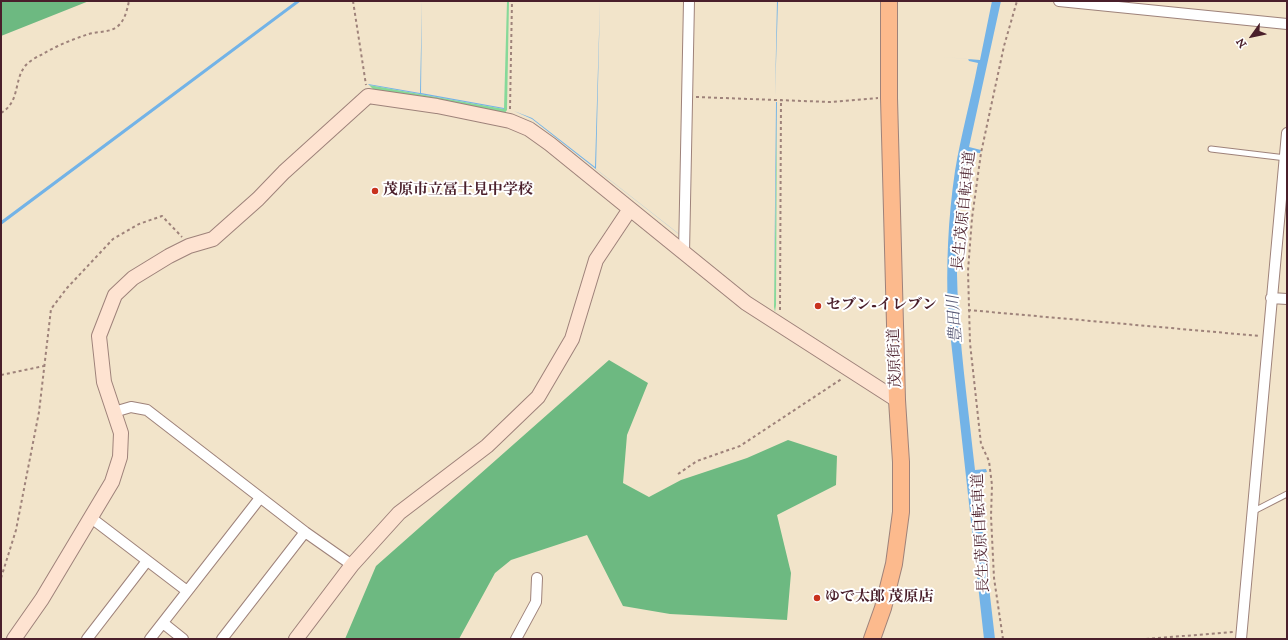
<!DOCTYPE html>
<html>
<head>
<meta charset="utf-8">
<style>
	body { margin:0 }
	#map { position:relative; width:1288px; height:640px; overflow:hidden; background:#f2e4ca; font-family:"IM FELL DW Pica",serif }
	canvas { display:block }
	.frame { position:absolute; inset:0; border:2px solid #4a1f2b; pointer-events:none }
	.north { position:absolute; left:1232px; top:16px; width:40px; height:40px; -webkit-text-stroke:3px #fff; paint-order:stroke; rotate:237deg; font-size:11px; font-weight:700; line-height:16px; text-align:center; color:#4a1f2b }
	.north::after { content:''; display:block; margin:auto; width:14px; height:18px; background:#4a1f2b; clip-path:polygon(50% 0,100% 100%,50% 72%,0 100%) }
</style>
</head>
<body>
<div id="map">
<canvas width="1288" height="640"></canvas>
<div class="frame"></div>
<div class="north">N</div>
</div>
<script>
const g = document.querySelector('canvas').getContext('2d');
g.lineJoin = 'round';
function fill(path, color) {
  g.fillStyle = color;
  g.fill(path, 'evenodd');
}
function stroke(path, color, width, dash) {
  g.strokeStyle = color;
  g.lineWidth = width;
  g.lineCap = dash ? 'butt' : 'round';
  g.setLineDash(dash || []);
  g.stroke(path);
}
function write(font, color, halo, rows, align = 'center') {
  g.font = font + ' "IM FELL DW Pica","Noto Serif JP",serif';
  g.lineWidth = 4;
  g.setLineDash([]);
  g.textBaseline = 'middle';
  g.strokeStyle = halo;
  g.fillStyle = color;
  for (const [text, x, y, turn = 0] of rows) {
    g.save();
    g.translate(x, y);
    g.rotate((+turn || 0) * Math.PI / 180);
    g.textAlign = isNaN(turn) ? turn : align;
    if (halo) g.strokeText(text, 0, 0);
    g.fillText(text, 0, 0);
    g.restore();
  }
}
fill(new Path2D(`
	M507,1H509L507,110L504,114L374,90L369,85L504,109Z
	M777,102L776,305L775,312L774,307Z`), '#87d999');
fill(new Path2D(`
	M1,1H89L1,36Z
	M609,360L648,383L627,435L623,483L649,497L681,480L747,458L788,440L837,456L836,485L777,515L791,573L787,620L670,614L623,606L587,535L511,560L495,573L459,639H345L376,566Z`), '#6db981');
fill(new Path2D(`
	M296,1H301L1,225V221Z
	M422,1L421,93L504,108L507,1L504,109L369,85L368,84L420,93Z
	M600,1L596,169L679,234L685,1L680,235L532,119L514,111L532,118L595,167Z
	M777,1H778L775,96Z
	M992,1H1001L969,147L981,150L980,153L967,152C945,258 964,364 975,470L986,469L987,472L976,474L995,639H984L948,314C946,266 948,218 955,171C961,135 971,99 978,63L969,61L968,59L943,57L980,60Z
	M776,102H777L774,307Z`), '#73b3e7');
const lane = new Path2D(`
	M1211,149L1286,158
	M1252,512L1287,494`);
const street = new Path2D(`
	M1059,1L1287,24
	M684,253L689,1
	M1271,298L1287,299
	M114,412L131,407L147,410L305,532L352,565
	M90,517L187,591
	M163,623L183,639
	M87,639L147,561
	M150,639L260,498
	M222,639L305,532
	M516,639L536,602L537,578
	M1241,639L1287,133`);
const secondary = new Path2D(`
	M14,639L42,599L112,482L120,457L121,433L104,382L99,336L115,295L133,278L169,256L189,246L213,239L258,199L284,172L368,96L437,106L510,121L529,129L550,144L746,303L897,400
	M296,639L352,565L399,513L487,446L538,397L572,339L596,260L630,209`);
const primary = new Path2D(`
	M872,639L883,608L894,564L901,512V462L897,400L889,98V1`);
stroke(lane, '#9e827a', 7);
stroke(street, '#9e827a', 12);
stroke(secondary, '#9e827a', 16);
stroke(primary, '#9e827a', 18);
stroke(new Path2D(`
	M353,1L366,85
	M696,97L830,102L878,98
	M510,109L512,1
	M1,113C21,101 13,80 26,65C30,61 36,57 41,55C56,46 73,39 89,34C99,31 110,33 118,26C125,20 127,10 129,1
	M780,310L781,99
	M968,310L1260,336
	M1,375L44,366
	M678,474L697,461L740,446L843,378
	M1,578L16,530L39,412L51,309L67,288L113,239L139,224L162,216L182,237
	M1003,639L994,578L991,516L992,485L989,461L981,444L970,343L968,271L972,218L981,153L1004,46L1017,1
	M1146,639L1233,632`), '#9e827a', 2, [3, 3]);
stroke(lane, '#fff', 5);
stroke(street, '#fff', 10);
stroke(secondary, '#fee3d1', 14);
stroke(primary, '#fcba8d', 16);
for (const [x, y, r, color] of [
	[375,191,4,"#c8321e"],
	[818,306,4,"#c8321e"],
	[817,598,4,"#c8321e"]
]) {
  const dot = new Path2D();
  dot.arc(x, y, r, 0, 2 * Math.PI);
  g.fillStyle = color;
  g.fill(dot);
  stroke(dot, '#fff', 1.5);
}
write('bold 15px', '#4a1f2b', '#fff', [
	["茂原市立冨士見中学校",383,191],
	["セブン-イレブン",826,306],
	["ゆで太郎 茂原店",825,598]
], 'left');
write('15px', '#4a1f2b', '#fff', [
	["長生茂原自転車道",965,211,-84],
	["茂原街道",896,358,-92],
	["長生茂原自転車道",982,533,-93]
]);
write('italic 16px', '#5a5a76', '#fff', [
	["豊田川",956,319,-94]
]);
</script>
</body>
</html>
